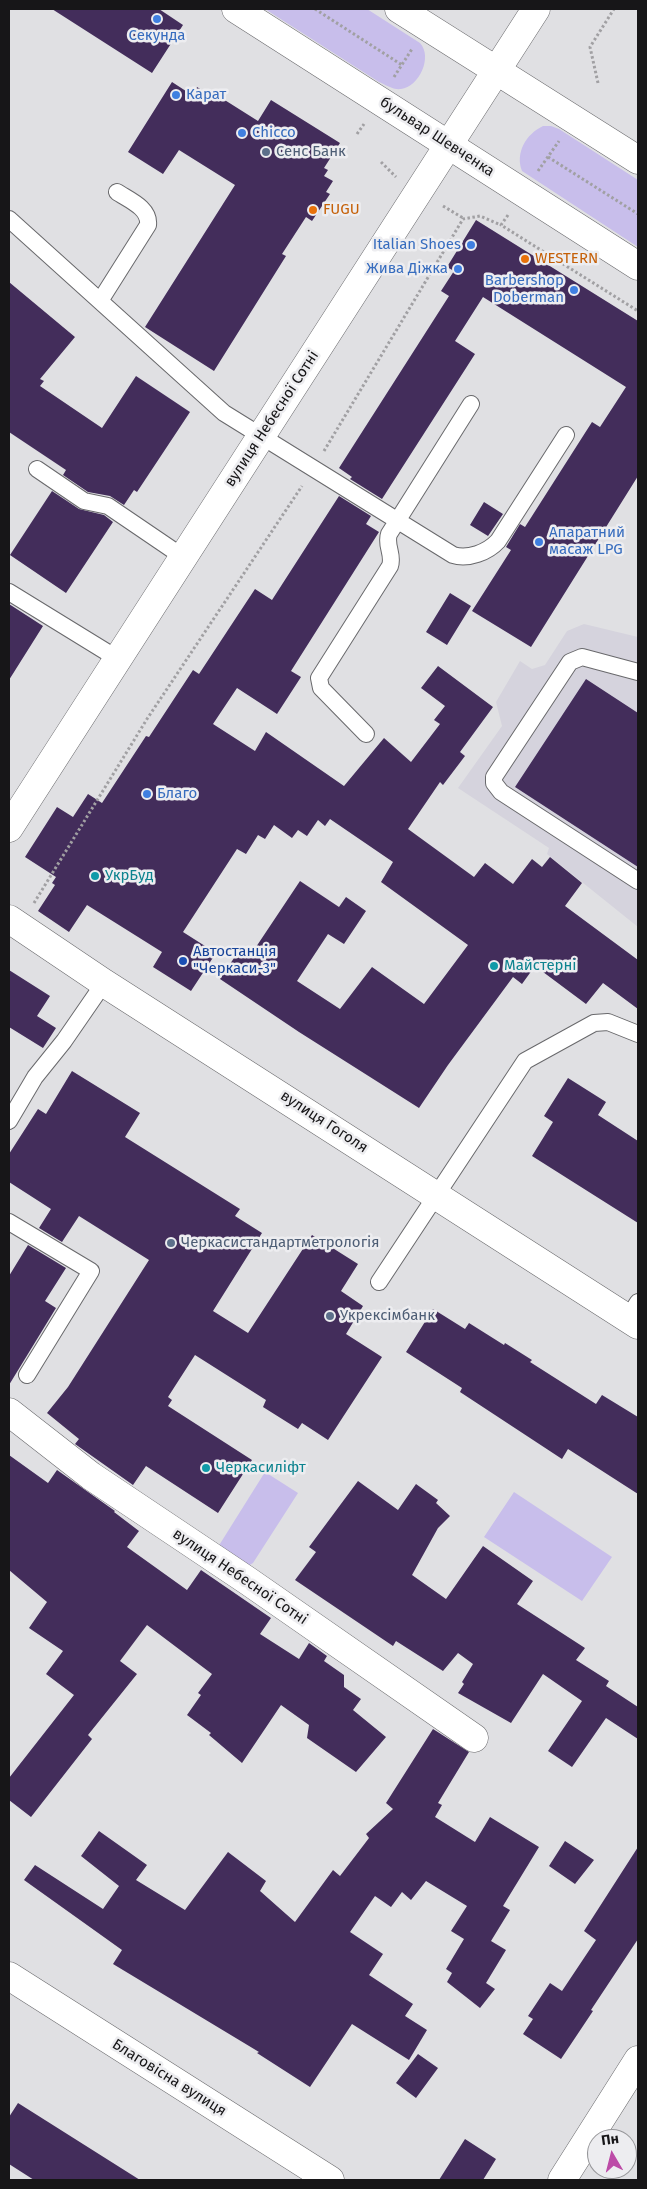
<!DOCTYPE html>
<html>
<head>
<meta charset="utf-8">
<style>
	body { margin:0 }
	#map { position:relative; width:647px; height:2189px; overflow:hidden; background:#e0e0e3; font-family:"Fira Sans",sans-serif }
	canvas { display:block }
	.frame { position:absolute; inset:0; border:10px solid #171618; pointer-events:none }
	.north { position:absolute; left:587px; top:2129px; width:50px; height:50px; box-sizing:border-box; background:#ededf0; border:1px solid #97979a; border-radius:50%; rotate:352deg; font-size:14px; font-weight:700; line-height:20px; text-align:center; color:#171618 }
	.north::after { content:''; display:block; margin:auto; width:18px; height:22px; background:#bc4ba7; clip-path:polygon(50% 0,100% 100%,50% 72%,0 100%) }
</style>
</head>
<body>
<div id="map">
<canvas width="647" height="2189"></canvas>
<div class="frame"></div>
<div class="north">Пн</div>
</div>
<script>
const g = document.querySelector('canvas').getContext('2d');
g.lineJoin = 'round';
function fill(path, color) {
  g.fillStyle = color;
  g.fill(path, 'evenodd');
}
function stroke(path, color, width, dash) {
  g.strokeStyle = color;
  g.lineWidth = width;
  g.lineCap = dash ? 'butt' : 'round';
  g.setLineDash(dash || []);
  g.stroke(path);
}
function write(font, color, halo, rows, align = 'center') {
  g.font = font + ' "Fira Sans",sans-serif';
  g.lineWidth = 5;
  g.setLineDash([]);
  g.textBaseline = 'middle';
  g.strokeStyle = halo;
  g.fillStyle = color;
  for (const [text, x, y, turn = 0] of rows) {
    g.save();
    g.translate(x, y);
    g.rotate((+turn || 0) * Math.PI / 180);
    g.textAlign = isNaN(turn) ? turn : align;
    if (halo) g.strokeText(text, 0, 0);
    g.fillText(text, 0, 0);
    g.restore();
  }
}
fill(new Path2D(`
	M584,624L638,637V927L547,854L549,848L458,788L502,726L496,702L520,661L532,669L545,665L567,631Z`), '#d5d3dd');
fill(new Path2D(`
	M265,9H367L420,43C433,57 419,87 401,89C393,90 386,85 379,82Z
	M543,126H551L559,129L638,180V247L522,171C515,153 526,134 543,126Z
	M265,1472L298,1493L253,1563L248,1566L218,1547Z
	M514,1492L612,1557L582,1601L484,1537Z`), '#c8beeb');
fill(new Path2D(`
	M52,9H159L183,25L152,73Z
	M172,82L192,95L197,87L210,95L212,92L258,121L271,100L340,143L324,168L328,170L324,176L333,181L326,192L330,194L312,221L306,217L282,254L286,256L214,371L145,327L235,185L179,150L163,174L128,152Z
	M476,220L638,321V476L531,647L472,611L511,550L506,547L520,524L525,527L592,422L600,427L626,387L483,297L455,341L475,354L382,499L350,479L352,477L339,468L449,296L441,291L454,271L447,267Z
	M9,282L75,337L40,379L44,381L40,386L102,428L136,376L190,412L137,492L134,490L124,505L110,496L88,492L63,475L66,470L9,432Z
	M52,491L79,509L104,515L113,522L66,593L10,555Z
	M339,496L371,516L366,524L379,532L291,671L301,677L277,714L237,688L213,724L255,751L266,732L344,786L384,738L411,762L440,724L434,720L445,706L421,688L438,666L493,707L460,752L465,756L443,785L440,782L408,829L474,877L485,863L513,884L532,859L542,867L550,857L582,883L565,906L638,960V1009L603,983L586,1004L535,966L522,984L513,977L448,1065L419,1108L299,1032L220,979L240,949L250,956L300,881L339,907L346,897L366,911L344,944L328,934L297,981L340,1009L372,967L424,1004L468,945L381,882L393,862L330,819L325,826L318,820L307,836L298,830L292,838L274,825L265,839L258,835L246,854L237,849L183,932L216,953L191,991L153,967L162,952L87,905L69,932L38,911L55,885L52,883L56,877L25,857L57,807L73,817L88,794L102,803L146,736L149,737L193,670L199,674L255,589L272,600Z
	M484,502L503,514L488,536L470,525Z
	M450,593L471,606L447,645L426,632Z
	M9,604L43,626L9,680Z
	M586,679L638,713V867L515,787Z
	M9,970L50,996L37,1016L56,1028L43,1048L9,1027Z
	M72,1071L140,1113L125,1137L240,1209L235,1216L262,1233L213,1311L248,1333L312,1235L358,1264L341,1291L363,1306L346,1334L382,1357L328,1440L302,1423L298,1429L263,1407L266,1400L195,1355L168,1397L172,1400L168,1406L252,1460L218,1513L146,1466L133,1485L75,1444L79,1439L47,1413L68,1387L149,1260L79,1216L62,1242L39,1228L51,1209L9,1182V1154L38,1109L46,1114Z
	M568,1078L606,1102L598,1115L638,1141V1223L532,1156L553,1122L544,1116Z
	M28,1245L66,1268L45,1301L56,1308L9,1385V1276Z
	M433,1309L465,1329L469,1323L504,1345L505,1343L532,1360L530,1362L596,1404L602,1395L638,1417V1494L568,1449L562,1459L460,1392L462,1388L406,1352Z
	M9,1455L48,1483L57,1470L115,1511L114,1512L139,1531L127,1547L187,1590L201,1570L271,1618L260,1634L299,1659L309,1643L327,1656L324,1661L344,1675V1687L361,1699L353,1710L386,1737L356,1772L307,1738L309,1725L281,1705L242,1763L209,1735L211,1733L187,1715L201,1695L198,1693L212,1674L147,1625L120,1661L137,1674L88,1735L92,1739L31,1817L9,1800V1778L74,1695L46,1674L63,1651L29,1628L47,1602L9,1570Z
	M358,1481L398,1510L416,1484L438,1500L436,1503L450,1516L438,1528L412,1575L446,1599L483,1546L533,1581L517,1604L585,1648L576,1660L609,1681L606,1686L638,1707V1739L606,1718L572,1767L548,1751L582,1701L543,1674L511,1723L458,1693L464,1684L462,1682L473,1664L458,1653L443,1671L396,1641L393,1646L295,1580L316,1552L309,1547Z
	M433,1729L469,1752L438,1803L442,1805L435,1817L475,1842L490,1817L539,1847L503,1906L510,1910L491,1941L506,1950L486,1983L495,1989L480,2008L447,1982L452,1973L446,1969L464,1939L451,1931L467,1906L426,1881L411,1900L402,1892L391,1907L375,1896L350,1932L383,1954L369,1975L413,2004L405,2016L427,2030L409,2060L352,2024L310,2087L257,2053L259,2052L113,1964L122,1950L24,1880L35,1865L103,1909L119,1886L81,1856L99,1831L147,1865L136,1880L185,1910L228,1852L266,1881L260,1891L295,1922L333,1870L340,1876L369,1838L366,1834L393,1809L386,1803Z
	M565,1841L594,1860L575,1884L549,1866Z
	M638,1847V1939L591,2010L593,2011L561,2059L523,2034L533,2019L528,2016L550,1983L562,1991L596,1940L584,1931Z
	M418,2054L438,2068L416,2098L396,2083Z
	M18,2103L140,2180H34L9,2164V2117Z
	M465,2139L496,2159L483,2180H439Z`), '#432d5b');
const lane = new Path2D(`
	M9,219L224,413L453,555C468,560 488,552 498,541L566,435
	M100,301L148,225C150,208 129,200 117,192
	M37,469L84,501L108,506L183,557
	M9,592L118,659
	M638,672L582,657L570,662L494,777V783L501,792L638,881
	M366,734L321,688L319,678L390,566C394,555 385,545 389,534L471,404
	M9,1121L35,1077L64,1041L104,983
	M9,1222L91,1271L27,1375
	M379,1282L525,1061L594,1023L608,1022L638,1034
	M628,1318L638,1302`);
const street = new Path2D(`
	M9,919L104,983L638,1325
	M9,1412L91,1476L248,1581L474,1738
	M562,2180L638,2060`);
const secondary = new Path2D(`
	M236,9L638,266
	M399,9L638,160
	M9,828L536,9
	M9,1976L330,2180`);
stroke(lane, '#69696c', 18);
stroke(street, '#69696c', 29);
stroke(secondary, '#69696c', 29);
stroke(new Path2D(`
	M315,9L402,65
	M394,77L412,49
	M598,83L590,47L614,9
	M357,134L364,124
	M548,157L638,214
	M381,162L396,177
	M538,171L559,141
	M443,206L463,218
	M508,215L501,225L638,311
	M324,451L463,219L480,216L501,225
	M34,903L147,719L302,486`), '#a1a0a3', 3, [2.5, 2.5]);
stroke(lane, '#fff', 16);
stroke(street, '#fff', 28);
stroke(secondary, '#fff', 28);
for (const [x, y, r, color] of [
	[157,19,5,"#3f7fe0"],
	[176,95,5,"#3f7fe0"],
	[242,133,5,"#3f7fe0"],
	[266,152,5,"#5c6f8a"],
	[313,210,5,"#e8710a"],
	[471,245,5,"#3f7fe0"],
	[525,259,5,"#e8710a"],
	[458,269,5,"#3f7fe0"],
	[574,290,5,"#3f7fe0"],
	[539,542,5,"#3f7fe0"],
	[147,794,5,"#3f7fe0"],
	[95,876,5,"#0f9aa8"],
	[183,961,5,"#1a4fb4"],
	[494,966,5,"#0f9aa8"],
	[171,1243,5,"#5c6f8a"],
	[330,1316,5,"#5c6f8a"],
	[206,1468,5,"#0f9aa8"]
]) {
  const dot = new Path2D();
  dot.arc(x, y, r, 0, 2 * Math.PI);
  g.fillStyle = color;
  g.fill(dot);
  stroke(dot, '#ededf0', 2);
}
write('15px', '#366cbe', '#ededf0', [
	["Секунда",157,36,"center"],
	["Карат",186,95],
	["Chicco",252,133],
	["Italian Shoes",461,245,"right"],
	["Жива Діжка",448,269,"right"],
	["Barbershop",564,281,"right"],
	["Doberman",564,298,"right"],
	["Апаратний",549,533],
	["масаж LPG",549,550],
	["Благо",157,794]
], 'left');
write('15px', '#171618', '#ededf0', [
	["бульвар Шевченка",437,137,33],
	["вулиця Небесної Сотні",272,419,-57],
	["вулиця Гоголя",324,1122,33],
	["вулиця Небесної Сотні",240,1577,34],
	["Благовісна вулиця",169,2078,32]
]);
write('15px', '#4e5e75', '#ededf0', [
	["Сенс Банк",276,152],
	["Черкасистандартметрологія",181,1243],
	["Укрексімбанк",340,1316]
], 'left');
write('15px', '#c56008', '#ededf0', [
	["FUGU",323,210],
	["WESTERN",535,259]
], 'left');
write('15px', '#0d838f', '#ededf0', [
	["УкрБуд",105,876],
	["Майстерні",504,966],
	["Черкасиліфт",216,1468]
], 'left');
write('15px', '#164399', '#ededf0', [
	["Автостанція",193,952],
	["\"Черкаси-3\"",193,969]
], 'left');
</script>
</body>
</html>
